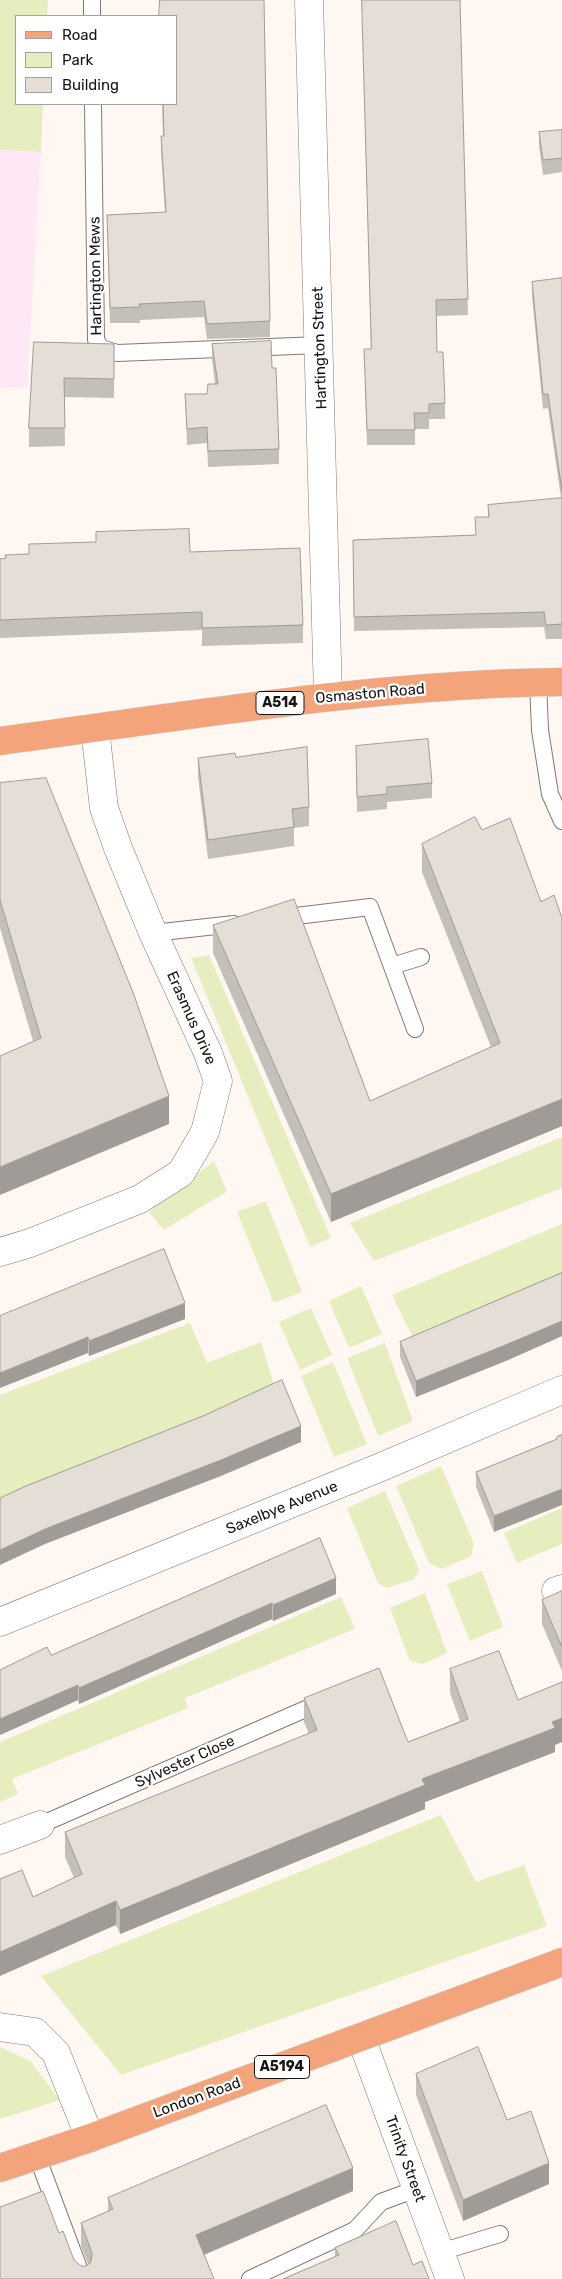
<!DOCTYPE html>
<html>
<head>
<meta charset="utf-8">
<style>
	body { margin:0 }
	#map { position:relative; width:562px; height:2279px; overflow:hidden; background:#fff8f2; font-family:Rubik,sans-serif }
	canvas { display:block }
	.legend { position:absolute; left:15px; top:15px; width:162px; height:90px; box-sizing:border-box; background:#fff; border:1px solid #a2a1a0; margin:0; padding:6px 9px; list-style:none; font-size:15px; color:#171412 }
	.legend li { display:flex; align-items:center; gap:10px; height:25px }
	.legend b { width:25px; border:1px solid #a2a1a0 }
</style>
</head>
<body>
<div id="map">
<canvas width="562" height="2279"></canvas>
<ul class="legend">
<li><b style="height:6px;background:#f3a47a"></b>Road</li>
<li><b style="height:14px;background:#e6edbf"></b>Park</li>
<li><b style="height:14px;background:#e4ded6"></b>Building</li>
</ul>
</div>
<script>
const g = document.querySelector('canvas').getContext('2d');
g.lineJoin = 'round';
function fill(path, color) {
  g.fillStyle = color;
  g.fill(path, 'evenodd');
}
function stroke(path, color, width, dash) {
  g.strokeStyle = color;
  g.lineWidth = width;
  g.lineCap = dash ? 'butt' : 'round';
  g.setLineDash(dash || []);
  g.stroke(path);
}
function write(font, color, halo, rows, align = 'center') {
  g.font = font + ' Rubik,sans-serif';
  g.lineWidth = 4.5;
  g.setLineDash([]);
  g.textBaseline = 'middle';
  g.strokeStyle = halo;
  g.fillStyle = color;
  for (const [text, x, y, turn = 0] of rows) {
    g.save();
    g.translate(x, y);
    g.rotate((+turn || 0) * Math.PI / 180);
    g.textAlign = isNaN(turn) ? turn : align;
    if (halo) g.strokeText(text, 0, 0);
    g.fillText(text, 0, 0);
    g.restore();
  }
}
fill(new Path2D(`
	M0,150L41,152L27,387L0,388Z`), '#fee8f6');
fill(new Path2D(`
	M0,0H48L47,16H16V104H43L41,152L0,150Z
	M209,955L331,1238L310,1247L191,958Z
	M562,1137V1188L374,1261L350,1223Z
	M214,1161L227,1191L164,1230L149,1212Z
	M266,1201L302,1292L274,1303L237,1212Z
	M562,1224V1274L413,1338L392,1295Z
	M361,1286L382,1334L349,1348L329,1301Z
	M311,1308L332,1355L300,1370L279,1322Z
	M190,1323L207,1363L261,1342L275,1388L0,1500V1395Z
	M385,1343L413,1421L378,1436L347,1358Z
	M333,1362L367,1444L334,1457L301,1376Z
	M441,1466L474,1544L471,1556L442,1569L429,1563L396,1486Z
	M385,1491L419,1570L414,1579L387,1588L378,1583L347,1508Z
	M562,1508V1544L517,1563L504,1533Z
	M482,1571L503,1627L470,1641L447,1584Z
	M425,1593L447,1653L423,1664L410,1661L390,1608Z
	M341,1597L355,1629L185,1698L188,1708L12,1779L18,1794L0,1802V1742Z
	M441,1815L476,1882L524,1865L547,1926L121,2075L41,1976Z
	M0,2047L30,2061L60,2100L0,2119Z`), '#e6edbf');
const service = new Path2D(`
	M92,0V16
	M93,104L96,340L101,348L117,353L320,345
	M538,682L540,730L550,794L562,821
	M280,918L370,907L415,1029
	M153,933L234,924
	M392,966L421,957
	M40,1825L324,1701
	M37,2156L83,2279
	M440,2252L500,2234
	M250,2279L355,2230L381,2202L416,2189`);
const minor = new Path2D(`
	M309,0L328,696
	M0,1252L30,1243L140,1199L181,1173L205,1132L218,1081L208,1053L153,933L118,848L104,808L95,729
	M556,1591L562,1589
	M0,1622L381,1467L562,1390
	M0,1840L40,1825
	M0,2027L35,2032L56,2053L90,2138
	M361,2038L450,2279`);
const primary = new Path2D(`
	M0,741C187,716 373,684 562,682
	M0,2168L90,2138L562,1962`);
stroke(service, '#817a73', 18);
stroke(minor, '#817a73', 29);
stroke(primary, '#d5d5d4', 29);
stroke(service, '#fff', 16);
stroke(minor, '#fff', 28);
stroke(primary, '#f3a47a', 28);
fill(new Path2D(`
	M362,0H460L468,315L436,316L437,352L445,403V419H429V429H415V445H367L364,349H371Z
	M162,104H176L270,321V337L207,339L204,317L140,320V323H110L107,215L165,212L161,152V136H163Z
	M562,130V172L543,175L539,146V132Z
	M562,278V639H546L544,627L354,631L353,540L475,535L488,517V505L561,498L548,408L543,409L532,296V282Z
	M34,342L114,344V398L64,397L65,446L29,447V428Z
	M212,344L272,368L279,449V464L208,467L207,443L187,445L185,394H207L215,384L212,359Z
	M29,544L190,552L303,625V643L202,646V630L0,638V559L5,558L29,554Z
	M356,746L432,783V798L387,802V809L357,812Z
	M236,757L309,807V826L294,828V846L208,859L198,777V758Z
	M0,783L169,1124L33,1041L0,928Z
	M482,830L562,1126L331,1222L213,953V925L370,1101L491,1047L422,872V844Z
	M562,1273V1336L508,1360L416,1397L400,1357V1342Z
	M0,1316L185,1319L89,1356L88,1353Z
	M562,1435L494,1532L476,1487V1472L557,1439V1437Z
	M320,1538L336,1594L273,1621L272,1619L79,1704L78,1700L0,1735V1670L51,1655Z
	M562,1591V1671L542,1624V1600Z
	M450,1669L518,1700L555,1745V1752L425,1802V1809L120,1934L116,1925L33,1897L74,1878L65,1857V1832L309,1734L304,1722V1698L408,1742L460,1721L450,1693Z
	M416,2074L507,2120L549,2184L463,2221L416,2095Z
	M353,2191L204,2255L0,2279L59,2233L74,2260L81,2266H86L88,2264L81,2246V2223L108,2211V2198Z
	M335,2248L413,2265L335,2256Z`), '#c4bfb8');
fill(new Path2D(`
	M169,1096V1124L0,1195V1167Z
	M562,1099V1126L331,1222V1194Z
	M185,1303V1319L89,1356V1341Z
	M562,1321V1336L508,1360L416,1397V1381Z
	M88,1337V1353L0,1388V1373Z
	M301,1426V1442L221,1476L45,1544L0,1565V1550L45,1529Z
	M562,1489V1505L494,1532V1516Z
	M336,1578V1594L273,1621V1605Z
	M272,1603V1619L79,1704V1688Z
	M78,1685V1700L0,1735V1719Z
	M562,1718V1742L555,1745V1752L425,1802V1809L120,1934V1910Z
	M116,1901V1925L0,1976V1952Z
	M549,2163V2184L463,2221V2200Z
	M353,2168V2191L196,2258V2235Z`), '#a09b96');
const building = new Path2D(`
	M160,0H264L270,321L207,324L204,301L139,304L140,307L110,308L107,215L166,212L161,136H164L163,104H176V16H159Z
	M362,0H460L468,299L436,300L437,352H443L445,403L429,404V413H414L415,430H367L364,349H371Z
	M562,130V158L543,160L539,132Z
	M562,278V491L548,394H543L532,282Z
	M271,341L272,368H276L279,449L208,451L207,427L187,429L185,394H207L208,384H218L212,344Z
	M34,342L114,344V379L64,378L65,428H29Z
	M562,498V624L546,625L544,612L354,617L353,540L476,535L475,517H489L488,505Z
	M189,529L190,552L300,548L303,625L202,628V612L0,620V559L6,558L5,555L29,554V544L96,542V532Z
	M428,739L432,783L387,787V794L357,797L356,746Z
	M307,747L309,807L292,809L294,827L208,840L198,758L235,753L236,757Z
	M46,778L134,995L169,1096L0,1167V1056L41,1038L0,900V783Z
	M475,817L482,830L510,818L541,902L554,895L562,918V1099L331,1194L213,925L294,899L370,1101L500,1043L422,844Z
	M164,1249L185,1303L89,1341L88,1337L0,1373V1316Z
	M562,1273V1321L508,1344L416,1381L400,1342Z
	M282,1380L301,1426L221,1460L45,1529L0,1550V1498L26,1486L203,1416Z
	M562,1435V1489L494,1516L476,1472L557,1439V1437Z
	M320,1538L336,1578L273,1605L272,1603L79,1688L78,1685L0,1719V1670L47,1647L51,1655Z
	M562,1591V1647L542,1600Z
	M499,1651L518,1700L562,1682V1718L552,1722L555,1728L422,1779L425,1785L120,1910L116,1901L0,1952V1879L22,1870L33,1897L82,1874L65,1832L317,1730L304,1698L379,1668L408,1742L468,1719L450,1669Z
	M478,2047L507,2120L531,2111L549,2163L463,2200L416,2074Z
	M326,2105L353,2168L196,2235L214,2279H0V2207L43,2191L59,2233L63,2231L74,2260L81,2266H86L91,2262L92,2253L81,2223L113,2209L108,2198Z
	M396,2221L413,2265L422,2261L429,2279H283L339,2255L335,2248Z`);
fill(building, '#e4ded6');
stroke(building, '#a09b96', 1);
for (const [x, y, w] of [
	[280,703,48],
	[282,2067,55]
]) {
  const box = new Path2D();
  box.roundRect(x - w / 2, y - 11.5, w, 23, 4);
  g.fillStyle = '#fff';
  g.fill(box);
  stroke(box, '#171412', 1);
}
write('bold 14px', '#171412', null, [
	["A514",280,703],
	["A5194",282,2067]
]);
write('15px', '#171412', '#fff', [
	["Hartington Mews",96,276,-91],
	["Hartington Street",320,348,-92],
	["Osmaston Road",370,694,-5],
	["Erasmus Drive",191,1018,66],
	["Saxelbye Avenue",282,1508,-22],
	["Sylvester Close",185,1762,-24],
	["London Road",197,2098,-20],
	["Trinity Street",405,2159,70]
]);
</script>
</body>
</html>
